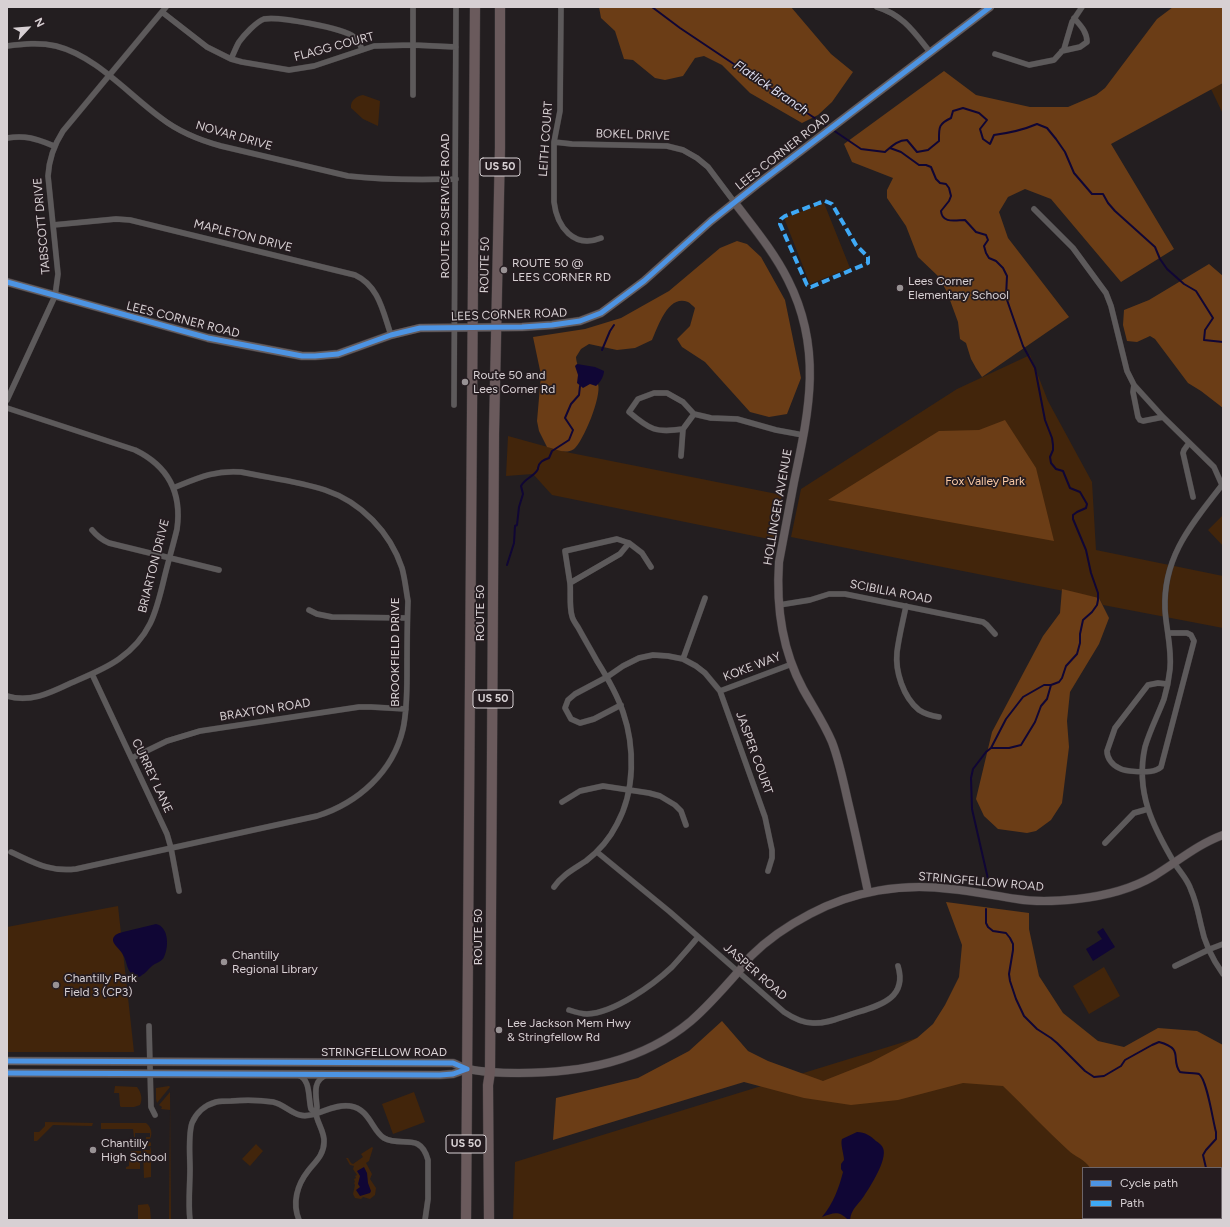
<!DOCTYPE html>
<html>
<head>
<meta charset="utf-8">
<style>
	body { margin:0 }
	#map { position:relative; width:1230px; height:1227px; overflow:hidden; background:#231e20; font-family:Figtree,sans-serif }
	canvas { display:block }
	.frame { position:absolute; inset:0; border:8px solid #d7d0d3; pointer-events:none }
	.legend { position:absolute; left:1082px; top:1167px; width:140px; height:52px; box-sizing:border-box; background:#251c20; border:1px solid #6c6468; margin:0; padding:5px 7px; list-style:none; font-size:12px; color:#d7d0d3 }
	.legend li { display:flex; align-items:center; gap:8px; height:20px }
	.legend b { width:20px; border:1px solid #6c6468 }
	.north { position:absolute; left:8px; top:8px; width:40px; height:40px; -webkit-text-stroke:3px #251c20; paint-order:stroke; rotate:64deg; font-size:11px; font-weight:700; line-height:16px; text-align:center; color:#d7d0d3 }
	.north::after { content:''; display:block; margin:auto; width:14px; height:18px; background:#d7d0d3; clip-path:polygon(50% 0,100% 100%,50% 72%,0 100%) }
</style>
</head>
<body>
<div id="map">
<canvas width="1230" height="1227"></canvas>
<div class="frame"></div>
<ul class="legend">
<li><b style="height:5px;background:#4d94e3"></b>Cycle path</li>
<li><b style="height:5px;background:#3fa9f5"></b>Path</li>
</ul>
<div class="north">N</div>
</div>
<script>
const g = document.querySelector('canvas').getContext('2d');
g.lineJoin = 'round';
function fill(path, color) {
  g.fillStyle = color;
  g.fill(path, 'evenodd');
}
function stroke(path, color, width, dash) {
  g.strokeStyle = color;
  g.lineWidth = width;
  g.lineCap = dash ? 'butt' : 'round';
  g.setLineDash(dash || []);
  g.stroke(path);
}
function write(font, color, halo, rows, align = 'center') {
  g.font = font + ' Figtree,sans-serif';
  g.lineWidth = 3.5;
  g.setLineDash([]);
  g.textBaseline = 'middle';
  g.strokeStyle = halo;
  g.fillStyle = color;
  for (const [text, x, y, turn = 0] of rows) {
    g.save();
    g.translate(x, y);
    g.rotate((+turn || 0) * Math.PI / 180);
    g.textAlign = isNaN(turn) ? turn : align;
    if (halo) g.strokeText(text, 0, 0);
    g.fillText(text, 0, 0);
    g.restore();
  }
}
fill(new Path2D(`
	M1223,83V114L1211,89Z
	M363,95L380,101L378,126L363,119L351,108C350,100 357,96 363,95Z
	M824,203L850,268L810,284L784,218Z
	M1030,355L1048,401L1092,482L1096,550L1223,576V628L1103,605L1099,598L791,537L801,489L957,389Z
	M508,436L566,452L782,495L774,540L552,495L533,474L506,476Z
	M1223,515V546L1208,530Z
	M118,906L134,1052H7V927Z
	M1104,967L1120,996L1089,1014L1073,986Z
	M998,1013L1090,1168H1083V1218H1119L1120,1220H513L515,1162Z
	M115,1086L137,1087C141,1092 143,1099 140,1105L134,1107H121L120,1106L119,1093H114Z
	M169,1086L170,1087L157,1103L156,1099V1088Z
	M170,1092L171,1220H169L170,1110L161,1109L162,1107L159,1105Z
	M414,1092L425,1122L393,1134L382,1104Z
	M45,1122L93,1123L92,1126L53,1125L37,1141H34V1132H39L45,1126Z
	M101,1123H146C151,1127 153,1133 150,1139H146V1137H150V1133H135V1137H134L133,1129H101Z
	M142,1142H150L151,1143V1177L144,1178L143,1150H150L151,1146H142Z
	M256,1144L263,1151L250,1166L242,1159Z
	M372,1147L373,1148L369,1161L366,1163L372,1174L370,1179L376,1188L375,1195L370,1199L363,1197L361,1199L355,1198L353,1194L355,1185L354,1183L355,1182L354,1179L356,1178L355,1176L357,1175L353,1169L354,1166L350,1165L346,1158H348L351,1163L353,1164L363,1157L361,1154Z
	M131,1151H141V1159H140V1169H126V1167L129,1166V1158H131Z
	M148,1204L150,1208L151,1220H138V1205Z`), '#42250b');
fill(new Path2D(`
	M599,7H791L831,54L853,72L832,102L818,115L802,123L750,93L722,65L704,56L695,58L683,76L665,80L655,78L633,60L624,59L615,31L601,18Z
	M1173,7H1223V83L1111,144L1174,249L1121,282L1051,199L1025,189L1008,197L999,212L1008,238L1069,317L982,377L976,368L971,359L966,343L960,339L958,322L947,292L939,277L918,257L906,226L887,198V190L893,178L852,162L844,144L944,71L976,95L1030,107H1068L1096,95L1105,88L1157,19Z
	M737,241L747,244L761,257L785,300L801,378L787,414L769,417L750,412L705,362L682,347L677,339L690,326L695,308C693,306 690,303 688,302C668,294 658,327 652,340L635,348L617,350L589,344L581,349L576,357C576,359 577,364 578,366C583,373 594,373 598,384C602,396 583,442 574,449C565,455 556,449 547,447L539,431L537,421L541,375L533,337L585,329L621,318L669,291L720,248Z
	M1209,264L1223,276V408L1201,391L1188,383L1155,339L1150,336L1137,342L1127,341L1123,325L1124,310L1149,300Z
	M1005,420L1036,468L1054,541L828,500L939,431L979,430Z
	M1062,589L1099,598L1109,618L1099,644L1070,692L1067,721L1069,747L1062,803L1051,820L1036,831L1027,833L998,829L984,816L976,799L992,732L1043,636L1060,613Z
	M946,902L1029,913V929L1039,976L1063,1013L1098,1041L1124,1047L1158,1028L1197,1031L1223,1045V1220H1120L1119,1218H1221V1168H1090C1085,1159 1075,1157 1068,1150C1046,1130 1025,1107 1003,1086L963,1083L898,1100L851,1105L804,1098L744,1082L553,1140L556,1098L638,1078L689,1051L722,1021L748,1051L768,1061L823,1081L871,1062L917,1038L933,1024L945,1005L959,977L962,945Z`), '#6b3d16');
fill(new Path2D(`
	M577,364L595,367L604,371C604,376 600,383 596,386L590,384L583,388L577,383L578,375L575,366Z
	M156,924C169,927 169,947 164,957C162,962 155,963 152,966C148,969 146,973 142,975C140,977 139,977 136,977C126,972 128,963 123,955C121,950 112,944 113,939C114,934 120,933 123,932Z
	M1103,928L1115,947L1093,961L1086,949L1102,939L1097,932Z
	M857,1132C865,1132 871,1136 876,1141C879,1143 882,1145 883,1148C888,1159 870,1187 864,1196C858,1205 851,1209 850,1220H848C839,1210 833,1213 822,1217C833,1204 839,1188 843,1172L841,1169V1164L844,1160C844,1154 840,1144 842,1139Z
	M364,1167L367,1173L368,1183L371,1191L370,1193L360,1196L356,1190L360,1187L358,1184L360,1176L357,1171Z`), '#100635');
stroke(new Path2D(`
	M652,7L680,28L828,127
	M833,130L861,149L885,152C892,146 898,140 907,140L917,152L928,150L939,141C939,128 938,124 951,118L953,111L963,108L979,113L987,120L980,129L983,139L990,144L994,135C1009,133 1023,130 1037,124L1047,128L1056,139L1065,152L1074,173L1092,194H1103L1108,203L1115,211L1155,247L1160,259L1167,269L1184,284L1196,291L1213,318L1205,330L1204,340L1223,342
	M890,148L901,152L919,165H926L931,167L936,179L940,183L946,184L949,188L951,196L949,201L941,211C942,224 956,220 965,220L976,232L986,235L988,240L984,246L986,253L989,258L996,261L1003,268L1007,276L1006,297L1023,346L1035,368L1045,420L1052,438L1053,445V450L1050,457L1051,463L1056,469L1063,471L1070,488L1080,492L1087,504L1086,508L1077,512L1073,515V519L1086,550L1091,573L1098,593V600L1097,605L1092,612L1083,620L1080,634V643L1077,654L1066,666L1062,678L1059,682L1051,685H1044L1023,697L1006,719L991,748L986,752L973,769L971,778L972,809L988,879
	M602,350L610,331L614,325
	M538,468C539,462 543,460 549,458L552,451L569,440L573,430L565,418L571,404L579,395L580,386
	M507,565L514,543L515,526L517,525L519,507L523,494L521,486C525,478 534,477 538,469
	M991,748H1009L1021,745L1035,722L1041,706L1047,699L1051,685
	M986,909V923L988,927L993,931L1006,933L1010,938L1013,944V950L1009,974L1010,981L1016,999L1024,1016L1037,1029L1051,1038L1057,1043L1085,1071L1094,1077L1104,1076L1121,1066L1125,1060L1152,1045L1159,1042C1185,1049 1170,1059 1180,1072C1184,1073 1197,1073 1199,1074C1207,1079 1213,1122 1216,1132V1139L1206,1150L1203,1155L1206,1168
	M1221,1188L1223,1191`), '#100635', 2);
const street = new Path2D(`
	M561,7L560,111L554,142V202C557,227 574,249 601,238
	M877,7C903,15 914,32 930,52
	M162,12L207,47L231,59L242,62L289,70L314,66L374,46L413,45L456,47
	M7,46C23,44 39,42 56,46C96,56 128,94 161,118C179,132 199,140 221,146L348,176C384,180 420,180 456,179
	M1062,51L1080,47L1087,42C1087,32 1081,26 1074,18
	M995,54L1029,65L1054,60L1064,49L1072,22L1082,7
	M231,59C234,53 236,47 239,42C244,35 256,22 264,19C278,16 343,28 354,37C359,40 360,44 362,50
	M413,95V7
	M7,138C27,135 36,139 54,146
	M554,142L572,144L667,146L683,150L697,158L708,167L735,203
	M1034,209L1073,248L1106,293L1111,306L1127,371L1134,385L1163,417L1214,467L1222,485
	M53,225L116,219L130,220L355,275C379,286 383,312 391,335
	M1134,385L1133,392L1138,417L1140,420L1143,421L1163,417
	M7,400L55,296L58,274L48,176C49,159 54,145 63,131L166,7
	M454,405L456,7
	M7,408L135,450C168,466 182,493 177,529C173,546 168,562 164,579C156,613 150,637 119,659C105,669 87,676 71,683C50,693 30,703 7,696
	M694,414L683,429C656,433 650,430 629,412L638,399L654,393H667L683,402L694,414L711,418L737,419L776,430L803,435
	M1189,443L1184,450L1183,453L1193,497
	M681,456L683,429
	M1222,485C1192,524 1163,556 1165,609C1166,629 1172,648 1170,669C1169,679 1167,689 1164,699C1158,715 1150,730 1145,747C1135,792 1153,827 1175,864C1180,872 1188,880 1191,890C1196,901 1198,912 1201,925C1204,941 1213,960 1223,974
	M92,530C97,536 102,540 109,543L219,570
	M629,543L642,553L651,567
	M779,605L810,600L829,594H845L983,622L987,625L995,634
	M906,606C903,621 899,636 897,652C895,671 903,697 919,710C925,714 932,716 939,717
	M309,610L317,614L332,617L407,618
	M683,659L705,598
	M92,674L167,834L171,848L179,891
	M1167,684L1158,683L1148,685L1115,728L1107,751C1107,758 1112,765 1119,768C1125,772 1149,773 1156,770C1159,769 1159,769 1161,767L1194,641L1191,635L1187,633H1169
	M720,691L792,664
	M621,705L594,719L580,723L571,719L565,708L568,700L575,694L607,677L623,666L639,658L653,655L668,656L683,659L696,666L705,673L720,691L765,817L772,850V858L768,871
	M132,758L167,741L200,731L359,707H371L406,709
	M562,802L580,791L603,786L649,793L660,796L675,805L681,811L686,825
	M1105,843L1134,813L1148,809
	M11,852C35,863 49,872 76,869L317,816C358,803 393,772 403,729C407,711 407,692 407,674C407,650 407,626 408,601C406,590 405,579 402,568C390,532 361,502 325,490C298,481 269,478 241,472C214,470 198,478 173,488
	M597,852L670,912L784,1012C793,1018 802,1023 813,1023C826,1024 839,1018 852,1014C877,1006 908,1000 898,966
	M554,887C562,875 574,869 586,861C599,851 610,838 617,824C635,791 635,747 623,712C617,694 607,677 597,661C591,650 585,640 579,629C577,625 573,621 572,616C569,606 571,593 570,583L620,554L629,543L617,539L565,551L570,583
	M1175,966L1210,949L1223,944
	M569,1010C575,1012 581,1014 587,1014C614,1013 653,985 672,967C681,957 690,947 698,937
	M149,1026L151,1107L155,1115
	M298,1075C311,1079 308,1098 311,1109L316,1113
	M190,1220C188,1204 190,1185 190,1169C190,1156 188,1135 192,1123C196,1113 205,1105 216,1102C221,1101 226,1101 231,1101C245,1100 259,1100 273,1102C283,1104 291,1113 300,1115C314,1119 333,1103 350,1106C370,1109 372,1131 384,1138C401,1148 420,1131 428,1160V1199L425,1220
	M299,1220C292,1203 297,1185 308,1171C315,1162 324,1155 324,1142C325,1132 316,1121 316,1113C316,1111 317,1109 317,1107C316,1095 312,1080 327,1075`);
const secondary = new Path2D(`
	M735,203C754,228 774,252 788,280C823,349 809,411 794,482C789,509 784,536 779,562C776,606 782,650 803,689C813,707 824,723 832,742C840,763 844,785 849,806C856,835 862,864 868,892
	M7,282L208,338L302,356H315L338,354L391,335L420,328L522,327L552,325L580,321L601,313L644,281L711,221L759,183L990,7
	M7,1061L453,1063C458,1065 463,1068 469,1069C485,1073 503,1073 519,1073C581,1073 642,1062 691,1021C707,1007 724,988 738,972C743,967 746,961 751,956C768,939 789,925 810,914C853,891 902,883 950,889C973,891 995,896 1017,899C1035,902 1059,901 1077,899C1104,896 1130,890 1154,876C1177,862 1198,844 1223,835
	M7,1073L440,1075L453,1074L467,1069`);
const highway = new Path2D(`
	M466,1220L475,7
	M489,1220L488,1085L490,1072L494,433L500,147V7`);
stroke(street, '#3d383a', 6);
stroke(secondary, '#3d383a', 9);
stroke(highway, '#3d383a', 11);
stroke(street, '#5d5a5b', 5.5);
stroke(secondary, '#655d5f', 8);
stroke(highway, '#6a5a5c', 10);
stroke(new Path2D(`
	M825,201L832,204L856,245L868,257V263L811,287L807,285L780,224L781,219L785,216L819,203Z`), '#3fa9f5', 4, [8, 4]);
stroke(new Path2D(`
	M7,282L208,338L302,356H315L338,354L391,335L420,328L522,327L552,325L580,321L601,313L644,281L711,221L759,183L990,7
	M7,1061L453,1063L467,1069
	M7,1073L440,1075L453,1074L467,1069`), '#4d94e3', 5);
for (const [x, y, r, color] of [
	[504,270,4,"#989294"],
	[900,288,4,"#989294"],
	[465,382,4,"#989294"],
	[224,962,4,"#989294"],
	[56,985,4,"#989294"],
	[499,1030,4,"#989294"],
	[93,1150,4,"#989294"]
]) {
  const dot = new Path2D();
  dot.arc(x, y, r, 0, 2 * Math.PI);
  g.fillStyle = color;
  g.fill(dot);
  stroke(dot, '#251c20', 1.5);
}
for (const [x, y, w] of [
	[500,167,40],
	[493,699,40],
	[466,1144,40]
]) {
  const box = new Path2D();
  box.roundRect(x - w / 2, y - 9, w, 18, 3);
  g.fillStyle = '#251c20';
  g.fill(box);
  stroke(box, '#d7d0d3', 1);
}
write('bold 11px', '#d7d0d3', null, [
	["US 50",500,167],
	["US 50",493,699],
	["US 50",466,1144]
]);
write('12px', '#d7d0d3', '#251c20', [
	["FLAGG COURT",334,47,-15],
	["BOKEL DRIVE",633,135,2],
	["NOVAR DRIVE",234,136,16],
	["LEITH COURT",546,139,-86],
	["LEES CORNER ROAD",783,152,-38],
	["ROUTE 50 SERVICE ROAD",445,206,-90],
	["TABSCOTT DRIVE",42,226,-95],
	["MAPLETON DRIVE",243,236,14],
	["ROUTE 50",485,265,-89],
	["LEES CORNER ROAD",509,315,-2],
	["LEES CORNER ROAD",183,320,14],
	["HOLLINGER AVENUE",778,507,-80],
	["BRIARTON DRIVE",154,566,-76],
	["SCIBILIA ROAD",891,592,11],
	["ROUTE 50",480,613,-90],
	["BROOKFIELD DRIVE",395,652,-90],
	["KOKE WAY",752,667,-21],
	["BRAXTON ROAD",265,710,-9],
	["JASPER COURT",754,753,70],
	["CURREY LANE",152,776,65],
	["STRINGFELLOW ROAD",981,882,5],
	["ROUTE 50",478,937,-90],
	["JASPER ROAD",755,972,41],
	["STRINGFELLOW ROAD",384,1052]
]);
write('12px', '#d7d0d3', '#251c20', [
	["ROUTE 50 @",512,263],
	["LEES CORNER RD",512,277],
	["Lees Corner",908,281],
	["Elementary School",908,295],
	["Route 50 and",473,375],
	["Lees Corner Rd",473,389],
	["Chantilly",232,955],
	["Regional Library",232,969],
	["Chantilly Park",64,978],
	["Field 3 (CP3)",64,992],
	["Lee Jackson Mem Hwy",507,1023],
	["& Stringfellow Rd",507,1037],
	["Chantilly",101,1143],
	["High School",101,1157]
], 'left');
write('12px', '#f8c8a4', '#251c20', [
	["Fox Valley Park",985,481]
]);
write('italic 13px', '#dddef0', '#251c20', [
	["Flatlick Branch",771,88,34]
]);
</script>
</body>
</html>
